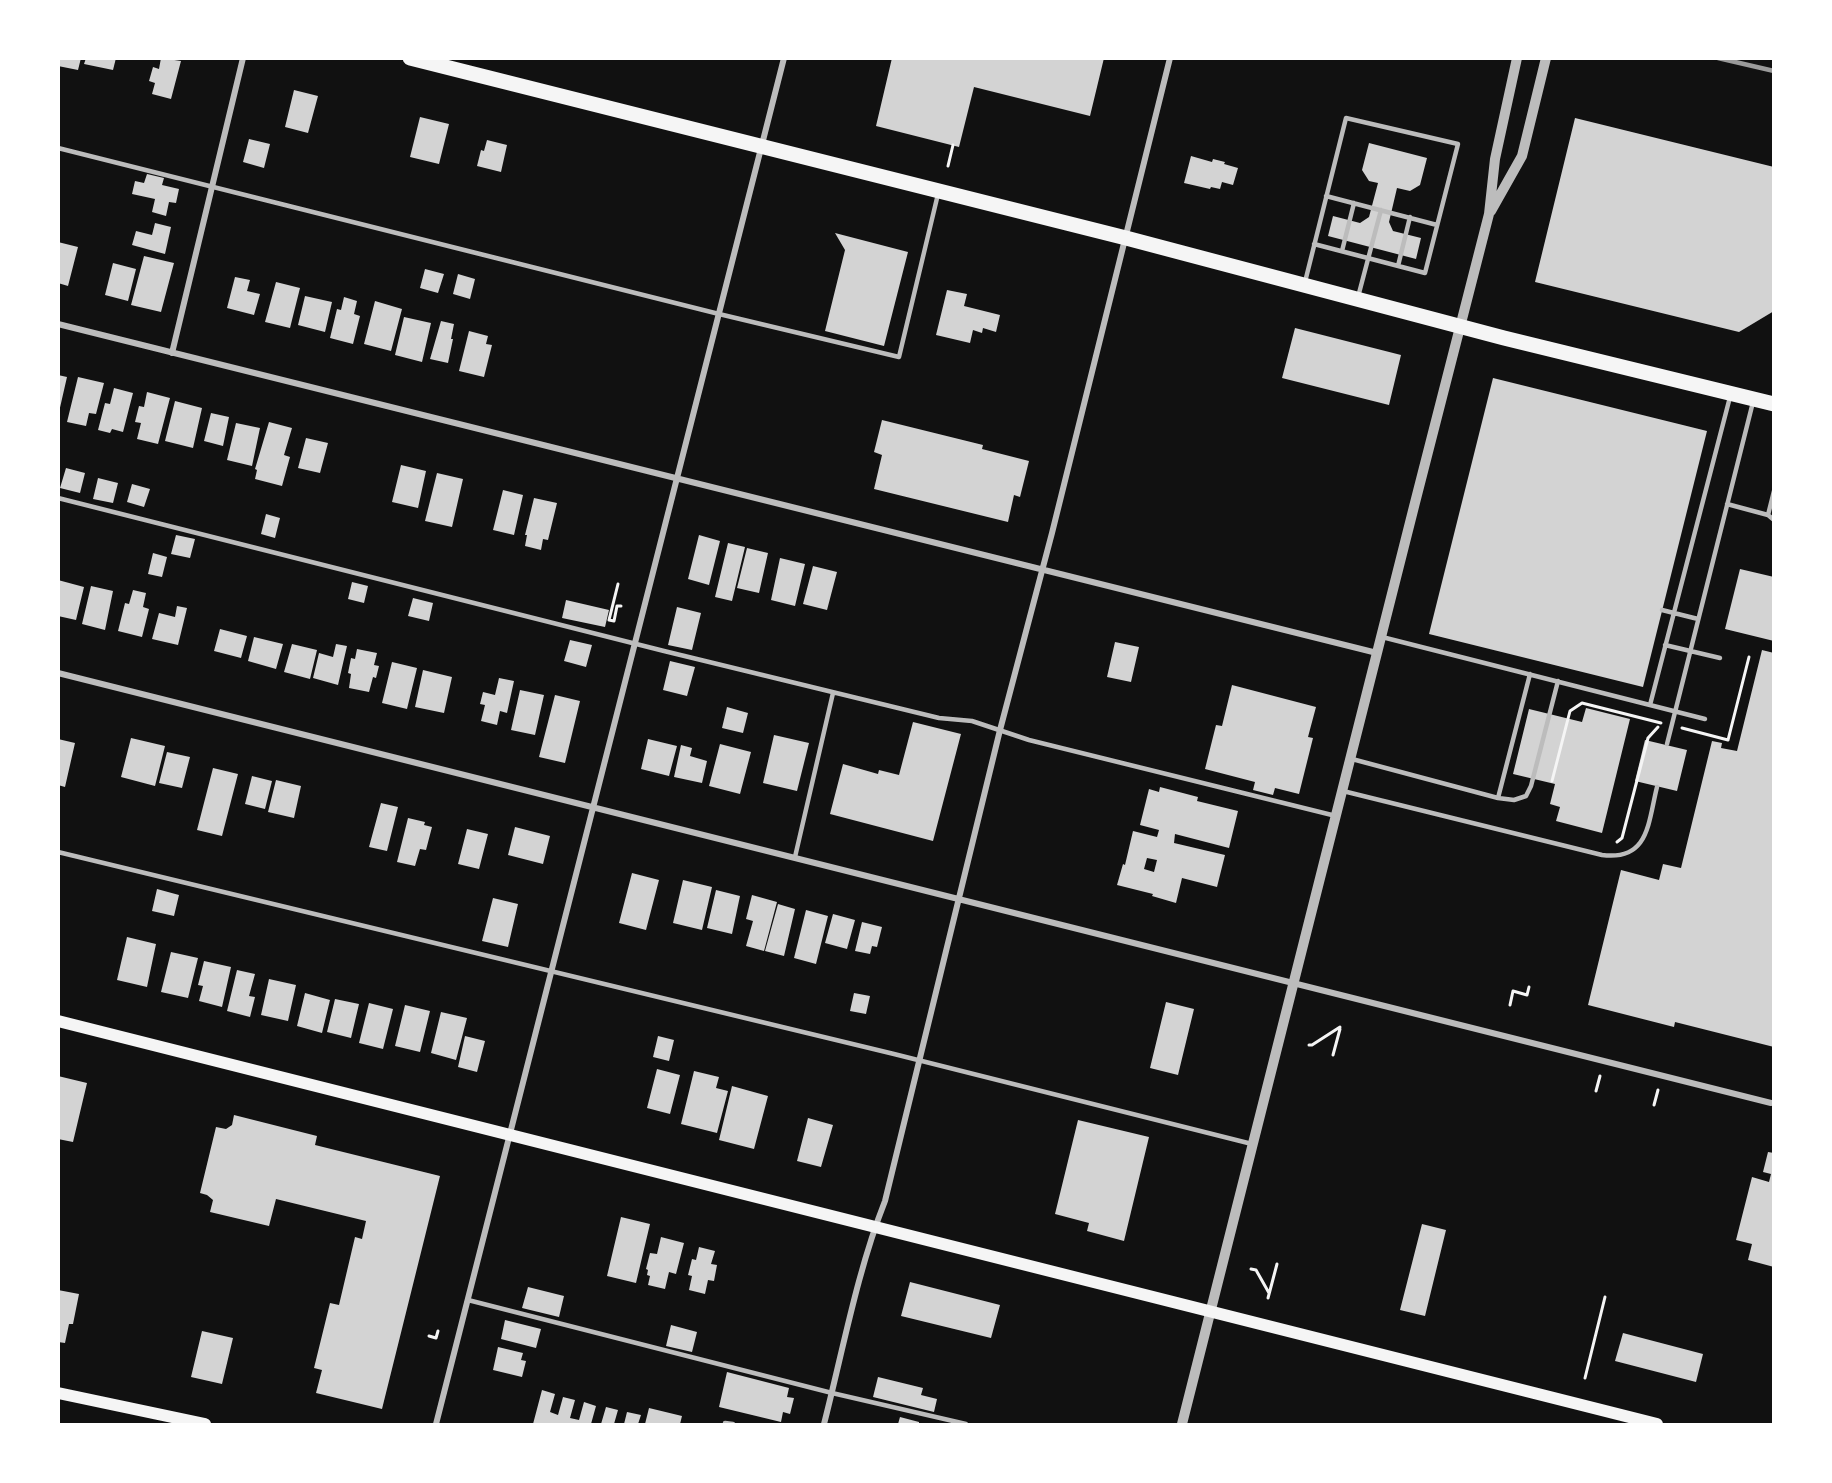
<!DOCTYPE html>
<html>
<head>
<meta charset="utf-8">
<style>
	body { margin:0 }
	#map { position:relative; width:1832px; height:1483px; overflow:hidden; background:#111; font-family:"Alegreya Sans",sans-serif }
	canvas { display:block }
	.frame { position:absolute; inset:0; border:60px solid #fff; pointer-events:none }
</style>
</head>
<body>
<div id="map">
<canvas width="1832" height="1483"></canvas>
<div class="frame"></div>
</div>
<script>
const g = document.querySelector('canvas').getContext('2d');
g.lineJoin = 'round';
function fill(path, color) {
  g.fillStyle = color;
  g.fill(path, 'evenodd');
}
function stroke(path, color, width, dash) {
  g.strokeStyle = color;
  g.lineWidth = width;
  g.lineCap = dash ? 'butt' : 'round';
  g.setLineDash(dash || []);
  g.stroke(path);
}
fill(new Path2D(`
	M58,58H81L78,70L58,66Z
	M86,58H116L113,70L84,64Z
	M161,58L181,61L171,99L152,94L155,83L149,81L153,67L159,69Z
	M892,58H1104L1090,116L974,87L959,147L876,126Z
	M294,90L318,96L308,133L285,127Z
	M420,117L449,124L439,164L410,157Z
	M1575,118L1774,167V311L1739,332L1535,282Z
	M249,139L270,144L264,168L243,162Z
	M487,140L507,145L501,172L477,166L481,150L484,151Z
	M1369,143L1427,158L1420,185L1410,191L1397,188L1389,222L1393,231L1421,238L1416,259L1328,236L1333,216L1360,223L1369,217L1378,183L1369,181L1362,170Z
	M1191,156L1212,162L1213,159L1225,162L1224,164L1238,168L1233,185L1222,182L1220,189L1211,187L1210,189L1184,183Z
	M147,174L164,178L162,185L179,189L176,203L169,202L166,216L152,212L155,199L132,194L135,181L144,183Z
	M155,223L171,227L165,254L132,245L136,231L152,235Z
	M835,233L908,252L884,346L825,331L845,250Z
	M58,242L78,247L68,286L58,283Z
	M144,256L174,263L161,312L131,305Z
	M113,263L136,269L128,301L105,295Z
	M425,269L444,274L438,293L420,288Z
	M458,274L475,279L470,299L453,294Z
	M235,277L250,280L247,291L260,294L254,315L227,308Z
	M276,282L300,288L290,328L265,322Z
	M947,290L967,294L964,306L1000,315L996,332L983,328L982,333L973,330L970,343L936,335Z
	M305,296L332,302L325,332L298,325Z
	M344,297L357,301L354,314L360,316L353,344L330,338L337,309L341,310Z
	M375,301L402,309L391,351L364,344Z
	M404,317L431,323L422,362L395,355Z
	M441,321L454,324L451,339H453L448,363L430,359Z
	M1295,328L1401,355L1389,405L1282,378Z
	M469,331L488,336L486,344L492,345L484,377L459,371Z
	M58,375L67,377L59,412L58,411Z
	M78,377L104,383L96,414L89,413L86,426L67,422Z
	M1493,378L1707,431L1643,687L1429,634Z
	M114,388L133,393L123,432L112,429L110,433L98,430L105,403L110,404Z
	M147,392L170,398L158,444L137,439L141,423L135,422L139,406L144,407Z
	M175,401L202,408L193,448L165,441Z
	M211,413L229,417L223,446L204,441Z
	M882,420L983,445L982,449L1029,461L1020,497L1014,495L1008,522L874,489L882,455L874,452Z
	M269,422L292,428L284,455L290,457L282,486L255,479L257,470L255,469Z
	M236,423L260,428L252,466L227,460Z
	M306,438L328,443L320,473L298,468Z
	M401,465L426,471L418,508L392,502Z
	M66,468L85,473L80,493L60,488Z
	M437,473L463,479L452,527L425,521Z
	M98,478L118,483L113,503L93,499Z
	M132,484L150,489L144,507L127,502Z
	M503,490L523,495L514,535L493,530Z
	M534,498L557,503L548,540L543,539L541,550L525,546L527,535H525Z
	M266,514L280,518L275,538L261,534Z
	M176,535L195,539L190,558L171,554Z
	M699,535L720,541L709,585L688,579Z
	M728,543L745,547L732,601L715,597Z
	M747,548L768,553L759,593L737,588Z
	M153,553L167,557L162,577L148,574Z
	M780,558L805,564L795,606L771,600Z
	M813,566L837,572L827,610L803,604Z
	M1740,569L1774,577V641L1725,629Z
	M58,580L84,587L76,620L58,616Z
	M352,582L368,586L364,603L348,599Z
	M91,586L113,591L105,630L82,624Z
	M133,590L146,593L143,607L149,609L142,637L118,631L125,603L129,604Z
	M413,598L433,603L429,621L408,616Z
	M566,600L609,610L605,627L562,618Z
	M177,606L187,608L178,645L152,639L159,613L175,617Z
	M677,607L701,613L692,650L668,645Z
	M220,629L247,636L241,658L214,651Z
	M254,637L283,644L276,669L248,661Z
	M570,640L592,645L586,667L564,661Z
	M1115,642L1139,647L1131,682L1107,677Z
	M292,644L317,650L310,679L284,672Z
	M336,644L347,646L338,685L313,678L319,653L333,657Z
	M357,649L377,653L374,665L379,666L376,678L373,677L369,692L349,688L351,674L348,673L351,658L355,659Z
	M1762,650L1774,653V1047L1675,1022L1674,1027L1588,1005L1621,870L1659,880L1663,864L1681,868L1712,741L1722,743L1721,748L1737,751Z
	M670,661L695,667L687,696L663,690Z
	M392,662L417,668L407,709L382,703Z
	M423,670L452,677L444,713L415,707Z
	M499,678L514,681L507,713L500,711L497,725L481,721L485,705L480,704L483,692L495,695Z
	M1232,685L1316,707L1308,737L1313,738L1299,794L1275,788L1273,795L1253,790L1255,782L1205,769L1216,725L1222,726Z
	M520,690L544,695L535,735L511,730Z
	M555,695L580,701L565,763L539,757Z
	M727,707L748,713L743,733L722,728Z
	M1586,708L1630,719L1602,833L1556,821L1560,807L1550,804L1555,784L1513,774L1529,709L1582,722Z
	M913,722L961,734L933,841L830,814L843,764L878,774L879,770L899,775Z
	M774,735L809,743L797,791L763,783Z
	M131,738L165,746L155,786L121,777Z
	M58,739L75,743L65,787L58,785Z
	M648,739L677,746L669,776L641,769Z
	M1645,740L1687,750L1677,791L1635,781Z
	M720,744L751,752L740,794L709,786Z
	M681,745L692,748L690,756L707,761L702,783L674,777Z
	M167,752L190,757L182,788L159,783Z
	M213,768L238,774L222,836L197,830Z
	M252,776L272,781L265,809L245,804Z
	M276,780L301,786L294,818L268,812Z
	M1160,787L1198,797L1197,801L1238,811L1229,848L1175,834L1174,843L1225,855L1217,887L1182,878L1176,903L1152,896L1153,894L1117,885L1123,864L1125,865L1133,831L1157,837L1159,830L1140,825L1149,789L1159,792ZM1147,858L1157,860L1154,872L1144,869Z
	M381,803L398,807L387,851L369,847Z
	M408,818L425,822L424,825L432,827L426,850L420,849L415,866L397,862Z
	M515,827L550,836L543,864L508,855Z
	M467,829L488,834L479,869L458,864Z
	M632,873L659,880L646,930L619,923Z
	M683,880L712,887L702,930L673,923Z
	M157,889L179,895L174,916L152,911Z
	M716,890L740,896L732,934L707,928Z
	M752,895L777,902L764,951L746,946L753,921L746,919Z
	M493,898L518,904L508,947L482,941Z
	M778,904L795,909L784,956L765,951Z
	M806,910L828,916L816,964L794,958Z
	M833,914L855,920L847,949L825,943Z
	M862,922L882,927L877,947L872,946L870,954L855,951Z
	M127,937L156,944L147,987L117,980Z
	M171,952L198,958L188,998L161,992Z
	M204,961L231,967L222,1007L199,1001L203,986L198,985Z
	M237,970L255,974L249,996L255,997L250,1017L227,1011Z
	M269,979L296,985L288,1021L261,1015Z
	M305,993L330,1000L322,1033L297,1026Z
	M854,993L870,996L866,1014L850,1011Z
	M335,999L359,1004L351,1038L327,1032Z
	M1166,1002L1194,1009L1178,1075L1150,1068Z
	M369,1003L393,1009L383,1049L359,1043Z
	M405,1005L430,1011L420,1052L395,1046Z
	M441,1012L467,1018L456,1060L431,1053Z
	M465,1036L485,1041L477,1072L458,1067Z
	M658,1036L674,1040L669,1061L653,1057Z
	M657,1069L680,1075L670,1114L647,1108Z
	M694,1071L719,1077L716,1088L728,1091L717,1133L681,1124Z
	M58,1076L87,1083L73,1142L58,1139Z
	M732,1086L768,1096L754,1149L719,1140Z
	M234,1115L317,1136L315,1145L440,1176L382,1409L316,1393L322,1370L314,1368L330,1303L339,1305L355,1237L362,1239L366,1221L276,1199L269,1226L210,1212L213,1200L207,1195L200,1193L216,1127L226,1129L232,1125Z
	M808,1118L833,1125L821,1167L797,1161Z
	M1078,1120L1149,1137L1124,1241L1087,1231L1089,1223L1055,1214Z
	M1768,1152L1774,1153V1267L1748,1260L1752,1244L1736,1240L1752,1177L1769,1182L1771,1174L1763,1172Z
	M621,1217L650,1224L636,1283L607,1276Z
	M1422,1224L1446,1230L1425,1316L1400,1310Z
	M661,1237L684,1243L676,1274L669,1272L665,1289L648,1285L650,1276L647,1275L648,1270L646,1269L650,1253L657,1254Z
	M699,1247L715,1251L711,1264L717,1265L714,1281L708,1280L705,1294L689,1290L692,1276L688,1275L692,1259L696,1260Z
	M910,1282L1000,1305L991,1338L901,1316Z
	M528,1287L564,1296L559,1317L522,1308Z
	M58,1290L79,1294L73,1324H69L65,1343L58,1342Z
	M505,1320L541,1329L536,1348L501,1339Z
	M671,1325L697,1332L692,1352L666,1346Z
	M202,1331L233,1338L222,1384L191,1377Z
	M1623,1333L1703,1354L1696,1382L1615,1361Z
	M498,1347L523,1353L521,1360L526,1361L522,1377L493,1370Z
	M727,1372L789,1388L787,1397L794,1398L790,1414L783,1412L781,1422L719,1407Z
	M878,1377L923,1388L921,1395L937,1399L934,1412L873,1397Z
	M542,1390L555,1394L550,1412L558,1415L563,1397L575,1400L570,1418L579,1420L584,1402L596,1406L591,1424H533Z
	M606,1407L618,1410L614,1424H601Z
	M649,1408L682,1416L680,1424H645Z
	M627,1412L641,1415L638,1424H624Z
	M900,1417L919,1422V1424H898Z`), '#d3d3d3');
stroke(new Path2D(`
	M948,166L953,145
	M609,620L618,584
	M609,620L614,621L617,606H621
	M1682,728L1728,740L1749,657
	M1552,781L1570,711L1582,703L1661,723
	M1617,842L1622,838L1648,738L1658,727
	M1510,1005L1513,991L1527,995L1529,987
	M1309,1045H1312L1340,1027
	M1333,1055L1340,1029
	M1596,1091L1600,1076
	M1654,1105L1658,1090
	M1251,1269L1256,1270L1269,1293
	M1268,1298L1277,1264
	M429,1336L436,1338L438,1331
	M1585,1378L1605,1297`), '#f5f5f5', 3);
stroke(new Path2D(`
	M58,148L719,314L899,357L938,194
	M1326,196L1437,225
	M1342,251L1354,203
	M1398,266L1410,217
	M1305,282L1346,118L1458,144L1425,273L1314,244
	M1358,297L1381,210
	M58,498L664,651L939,718L972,721L1029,740L1336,816
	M1727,504L1768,515L1774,520
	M1768,515L1774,491
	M1662,610L1698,619
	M1382,637L1705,719
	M1665,645L1720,658
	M1650,705L1730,397
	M1667,744L1753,402
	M1352,759L1498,798L1514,800L1526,796L1531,786L1558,681
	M1343,791L1602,855C1649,861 1648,823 1657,787
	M1498,798L1530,674
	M58,852L894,1054L1252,1144
	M795,857L833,693
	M468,1300L832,1393L966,1424
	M725,1424V1423L733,1424`), '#bcbcbc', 4.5);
stroke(new Path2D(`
	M58,324L1377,653
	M172,353L243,58
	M58,673L1771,1103
	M436,1424L784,58
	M824,1424C843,1350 857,1272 885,1201L1000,730L1052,533L1170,58`), '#bcbcbc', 6);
stroke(new Path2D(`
	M1491,211L1522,156L1546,58
	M1182,1424C1284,1021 1385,617 1489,214L1495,159L1517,58`), '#bcbcbc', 10);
stroke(new Path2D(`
	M58,1021L1657,1424
	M58,1393L205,1424`), '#f5f5f5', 12);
stroke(new Path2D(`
	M410,58L1126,238L1504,338L1774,404`), '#f5f5f5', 15);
stroke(new Path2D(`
	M1718,58L1774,71`), '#9a9a9a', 4.5);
</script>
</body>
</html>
